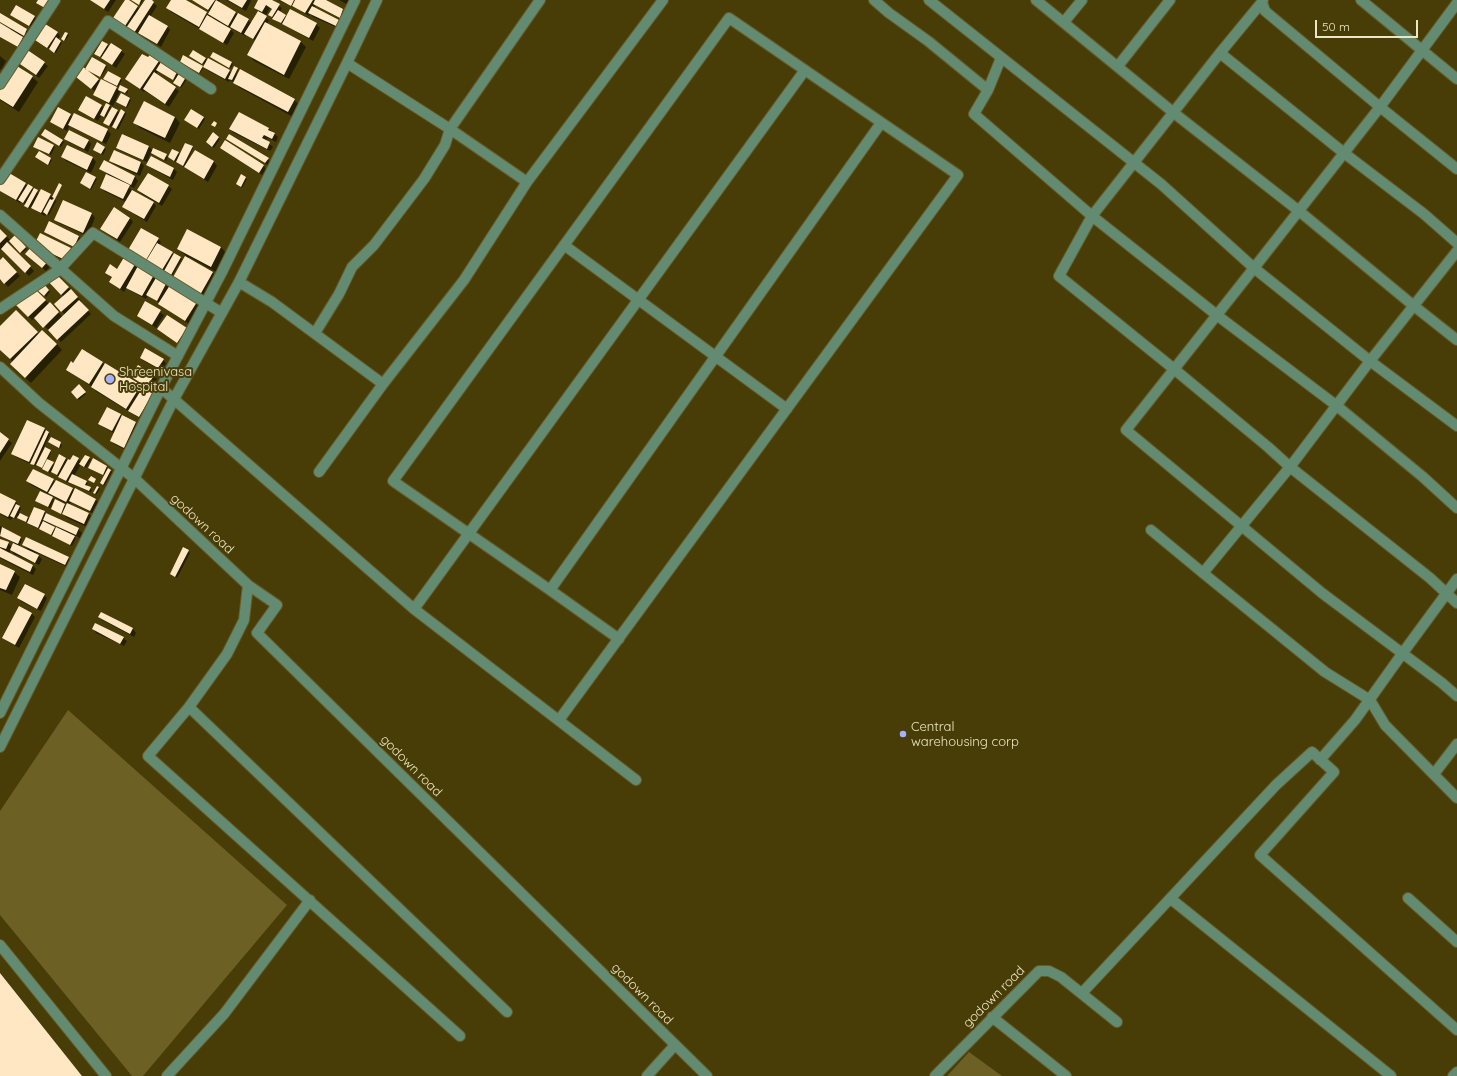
<!DOCTYPE html>
<html>
<head>
<meta charset="utf-8">
<style>
	body { margin:0 }
	#map { position:relative; width:1457px; height:1076px; overflow:hidden; background:#483d07; font-family:Quicksand,sans-serif }
	canvas { display:block }
	.scale { position:absolute; left:1315px; top:20px; width:103px; height:18px; box-sizing:border-box; border:2px solid #ede6c5; border-top:0; padding-left:5px; font-size:12px; line-height:14px; white-space:nowrap; color:#ede6c5; -webkit-text-stroke:3px #483d07; paint-order:stroke }
</style>
</head>
<body>
<div id="map">
<canvas width="1457" height="1076"></canvas>
<div class="scale">50 m</div>
</div>
<script>
const g = document.querySelector('canvas').getContext('2d');
g.lineJoin = 'round';
function fill(path, color) {
  g.fillStyle = color;
  g.fill(path, 'evenodd');
}
function stroke(path, color, width, dash) {
  g.strokeStyle = color;
  g.lineWidth = width;
  g.lineCap = dash ? 'butt' : 'round';
  g.setLineDash(dash || []);
  g.stroke(path);
}
function write(font, color, halo, rows, align = 'center') {
  g.font = font + ' Quicksand,sans-serif';
  g.lineWidth = 4;
  g.setLineDash([]);
  g.textBaseline = 'middle';
  g.strokeStyle = halo;
  g.fillStyle = color;
  for (const [text, x, y, turn = 0] of rows) {
    g.save();
    g.translate(x, y);
    g.rotate((+turn || 0) * Math.PI / 180);
    g.textAlign = isNaN(turn) ? turn : align;
    if (halo) g.strokeText(text, 0, 0);
    g.fillText(text, 0, 0);
    g.restore();
  }
}
fill(new Path2D(`
	M68,710L287,905L143,1076H132L0,915V811Z
	M969,1052L1002,1076H947Z`), '#6d6025');
fill(new Path2D(`
	M91,0H116L108,12Z
	M126,0L140,9L146,0H150L157,6L150,17L167,26L170,30L161,47L143,36L139,33L137,35L115,18Z
	M132,0H143L140,5Z
	M173,0H184L209,15L210,12L193,0H220L218,3L252,23L259,11L255,7L259,0H270L282,8L280,12L287,17L316,24L320,28L313,41L275,20L270,15L273,10L270,8L266,15L261,12L260,13L269,20L267,24L301,42L306,47L289,79L254,61L249,55L256,41L246,34L245,36L227,26L234,33L227,45L171,12L168,8ZM211,16L216,21L210,18Z
	M226,0H250L251,1L246,11Z
	M278,0H324L342,10L346,14L343,20L315,5L314,8L339,21L342,25L340,29L313,17L310,14L309,16L295,7V8Z
	M339,0H353L350,6Z
	M0,14L27,30L30,33L27,38L20,35L26,41L21,49L0,37V25L10,30L11,28L0,22Z
	M12,15L34,17L38,20L33,28Z
	M57,32L60,36L58,40L62,43L56,53L33,38Z
	M67,34L69,35L65,41H64Z
	M94,37L109,47L111,44L125,54L116,68L102,58L88,50Z
	M26,50L48,66L39,78L18,62Z
	M0,56L6,61L1,70L0,69Z
	M151,56L187,79L181,88L176,84L175,81L158,71L156,75L179,91L169,107L145,91L144,92L130,82Z
	M190,56L205,58L207,60L208,59L232,73L237,69L238,70L236,75L294,100L300,105L293,117L240,88L234,82L230,80L229,82L207,70L204,67L200,73L182,63L203,68L205,65Z
	M211,57L231,62L233,64L231,68Z
	M105,66L107,67L101,77L88,70Z
	M108,72L122,80L118,87L106,80Z
	M32,77L38,82L19,112L0,100V84Z
	M98,79L101,82V80L119,90H127L128,91L127,94L120,91L113,106L98,98L94,95L96,92L81,81Z
	M122,95L131,100L127,108L117,102Z
	M144,102L175,117L180,123L170,143L140,128L134,122Z
	M101,106L104,108L109,106L111,107L107,114L109,115L113,108L120,113L125,112L126,114L118,130L112,125L111,127L106,124L107,118L102,115L98,121L83,113L80,110Z
	M70,115L73,118L107,130L111,134L106,144L73,128L70,125L67,131L51,122Z
	M203,118L205,119L199,129L187,121Z
	M230,129H269L278,137L276,142L268,138L266,141L273,147L270,151L234,133Z
	M46,131L64,142L61,147L44,137Z
	M213,134L220,139L214,148L208,144Z
	M227,138L268,159L271,163L269,166Z
	M65,139L88,140L91,144L88,152L69,142Z
	M97,144L106,149L103,155L94,150Z
	M53,146L55,147L51,155L36,148Z
	M68,146L93,158L96,162L91,173L66,161L62,157Z
	M117,147H149L153,151L154,149L168,157L166,161L151,152L147,162L121,151Z
	M192,147L193,148L187,162H189L195,151L214,162L217,166L208,182L171,159L178,153L180,155Z
	M221,148L263,165L266,169L262,175Z
	M114,151L141,162L144,166L140,176L114,164L110,161Z
	M39,152L52,160L49,165L38,158Z
	M151,157L174,169L177,172L173,180L151,168L147,165Z
	M104,161L135,177L138,181L134,188L127,185L132,191L153,202L156,206L147,222L127,210L124,207L126,202L104,191L101,187L108,174L101,168Z
	M242,176L247,179L242,188L238,185Z
	M0,178L25,184L40,194L50,195L53,198L59,185L54,199L56,201L63,188L49,215L46,214L45,216L36,211L31,206L30,209L27,207L26,205L21,201L20,203L0,191Z
	M95,178L97,179L91,190L81,183Z
	M168,186L172,189L162,206L142,194L138,190Z
	M64,201L92,214L95,218L87,236L59,223L56,219Z
	M130,218L133,222L120,242L101,229Z
	M50,223L79,237L82,240L78,249L49,235L45,232Z
	M0,230L11,241L15,237L27,249L22,253L10,240L7,243L34,271L29,276L2,248L0,250Z
	M187,230L221,247L226,253L216,272L189,257L188,259L213,273L218,278L206,299L173,278L186,256L178,249Z
	M158,239L161,242L159,246L182,259L172,276L133,253Z
	M39,248L71,249L74,252L69,263Z
	M126,256L200,306L189,324L163,307L160,303L148,295L146,299L131,291L127,287L124,292L110,282L113,278L106,273L117,270Z
	M3,258L20,276L8,287L0,278V261Z
	M30,258L52,264L46,271Z
	M54,273L75,294L81,301L80,302L91,314L61,342L35,317L32,320L14,302L30,286L63,317L65,315L56,304L64,297L48,279Z
	M42,284L50,292L46,297L37,289Z
	M146,303L164,315L156,328L138,316Z
	M16,312L39,335L57,344L62,350L31,383L16,370L13,362L0,348V327Z
	M159,329H186L190,332L181,345Z
	M141,358L163,360L166,363L162,371L144,361Z
	M102,363L153,394L143,420L97,392L91,386L67,370L74,364Z
	M153,375L157,379L150,389L132,376Z
	M79,386L86,394L79,400L72,392Z
	M120,415L136,423L139,426L128,451L114,444L111,441L114,433L103,427L99,423Z
	M44,429L50,434L44,448L51,452L48,460L55,465L66,459L71,461L78,459L82,463L89,458L91,460L86,468L81,464L74,476L88,483L86,486L92,490L90,492L63,480L51,471L50,473L45,470L36,464L35,466L16,457L13,453Z
	M0,433L12,443L0,461Z
	M51,438L62,445L61,448L51,443Z
	M107,467L112,472L104,486L101,483L105,476L91,469Z
	M53,480L56,483L72,489L75,491L76,490L96,500L99,503L94,514L71,502L69,505L88,513L92,517L87,527L67,518L63,514L53,510L56,500L67,507L69,505L31,485L28,481Z
	M98,487L100,489L96,495L94,493Z
	M40,492L54,500L50,508L38,502Z
	M0,494L16,502L19,506L21,508L19,514L30,519L44,512L78,529L82,533L80,538L72,534L76,538L72,546L42,530L32,526L17,516L16,519L13,517L11,520L0,514ZM51,524L58,527L56,530Z
	M0,526L22,539L19,547L30,552L23,545L68,558L72,561L69,568L35,552L42,559L39,565L14,554L11,550L9,554L33,566L36,569L33,575L0,558V540L8,543L12,547L14,543L0,536Z
	M184,549L190,553L177,578L171,574Z
	M0,565L14,572L20,577L12,595L0,590Z
	M44,595L47,598L41,611L22,602L18,598Z
	M20,607L32,614L35,617L19,648L7,641L3,638Z
	M101,613L133,629L136,633L134,637L102,620L99,617Z
	M93,629L123,638L127,641L124,646L96,633Z
	M0,973L82,1076H0Z`), '#0007');
fill(new Path2D(`
	M38,0H50L45,8L36,3Z
	M90,0H110L104,9Z
	M125,0H129L138,6L125,26L113,18Z
	M131,0H141L139,5Z
	M145,0H152L154,2L134,33L126,28Z
	M171,0H186L207,12L199,27L166,8Z
	M192,0H215L208,10Z
	M216,0L236,12L228,26L208,14Z
	M228,0H247L242,8Z
	M258,0H272L280,4L272,17L268,15L272,9L266,5L262,12L254,8Z
	M280,0H294L291,6Z
	M295,0H313L305,13L292,6Z
	M315,0H326L343,9L340,18L313,4Z
	M16,5L35,16L29,26L10,15Z
	M312,6L339,20L336,26L308,13Z
	M290,9L317,23L309,38L282,24Z
	M278,10L286,15L281,23L272,19Z
	M258,11L267,16L253,39L244,34Z
	M0,13L27,29L24,36L0,22Z
	M238,13L249,19L241,33L230,27Z
	M149,15L168,26L157,44L138,33Z
	M207,15L231,29L223,43L199,29Z
	M42,22L58,32L47,48L32,38Z
	M265,22L301,41L284,75L247,55Z
	M0,23L23,37L18,47L0,37Z
	M65,32L68,33L64,41L61,39Z
	M56,37L61,41L54,53L49,49Z
	M102,41L108,44L100,57L94,54Z
	M111,43L122,50L112,65L101,58Z
	M26,49L45,62L36,75L17,62Z
	M193,50L206,58L202,64L189,56Z
	M213,52L232,62L229,68L210,57Z
	M142,54L148,57L150,55L159,61L140,89L125,79Z
	M183,55L203,66L199,73L180,62Z
	M92,57L106,65L100,77L85,69Z
	M208,58L230,70L225,79L203,67Z
	M161,62L177,72L173,80L156,70Z
	M12,63L33,76L13,107L0,99V82Z
	M234,66L238,68L232,80L228,79Z
	M83,67L99,79L91,89L76,77Z
	M240,69L295,99L288,112L233,83Z
	M108,71L121,78L117,86L103,79Z
	M154,72L176,87L165,104L143,89Z
	M180,72L186,77L180,87L173,83Z
	M101,79L117,87L109,103L93,95Z
	M120,85L128,89L125,93L118,90Z
	M121,93L130,98L126,107L116,102Z
	M86,96L102,105L94,119L78,110Z
	M144,101L175,117L165,138L133,123Z
	M106,103L110,105L104,117L100,115Z
	M58,107L71,114L63,129L50,122Z
	M112,107L118,110L109,126L103,123Z
	M121,109L125,112L116,129L112,127Z
	M191,109L204,117L197,128L184,120Z
	M239,112L269,128L268,130L275,133L272,139L264,135L262,138L270,142L267,149L229,129Z
	M74,113L108,129L102,142L68,125Z
	M214,121L217,123L215,127L211,125Z
	M45,129L63,140L59,146L41,135Z
	M69,130L89,140L84,149L64,139Z
	M213,132L219,137L212,147L206,142Z
	M122,134L149,146L143,160L116,148Z
	M229,134L269,158L265,163L226,139Z
	M38,137L54,145L49,154L33,147Z
	M225,140L264,165L259,173L220,148Z
	M97,142L105,147L101,154L93,150Z
	M185,143L193,146L183,166L176,162Z
	M67,145L93,157L87,170L61,157Z
	M153,148L167,154L164,160L151,153Z
	M172,149L179,152L174,161L168,157Z
	M114,150L141,162L137,173L109,161Z
	M195,150L214,161L204,179L184,167Z
	M39,151L51,158L48,165L35,157Z
	M151,156L174,168L170,177L146,165Z
	M104,160L135,176L131,185L99,169Z
	M4,170L26,183L16,200L0,191V176Z
	M86,172L96,177L90,189L80,183Z
	M148,173L169,185L159,203L137,190Z
	M106,174L130,185L123,199L100,188Z
	M241,174L246,177L241,187L236,184Z
	M59,183L62,185L47,215L43,212L50,199L52,200L54,198L52,197Z
	M28,184L33,187L23,203L18,200Z
	M34,188L38,190L28,208L24,206Z
	M41,189L51,194L41,213L31,208Z
	M132,190L154,202L144,219L122,207Z
	M63,200L92,213L83,233L54,220Z
	M114,207L130,218L117,239L100,229Z
	M49,221L79,236L74,247L44,232Z
	M141,228L159,238L146,260L128,250Z
	M0,229L7,236L0,243Z
	M187,229L221,247L211,267L177,249Z
	M40,233L71,248L65,260L34,245Z
	M15,235L26,247L20,253L9,241Z
	M7,242L31,266L25,273L1,249Z
	M157,243L173,252L162,270L146,261Z
	M32,246L49,260L42,268L25,254Z
	M174,253L181,257L171,275L164,271Z
	M126,254L137,261L120,289L109,282L112,277L105,273L110,264L117,269Z
	M185,256L213,272L200,295L172,279Z
	M3,257L17,272L4,284L0,279V260Z
	M139,264L155,273L142,296L126,288Z
	M54,272L69,287L61,295L46,279Z
	M157,276L167,282L157,301L146,295Z
	M42,282L49,290L44,296L36,289Z
	M30,284L46,300L28,317L13,302Z
	M170,285L197,302L185,321L158,304Z
	M71,289L78,297L61,312L54,304Z
	M79,300L89,310L57,340L48,330Z
	M145,301L161,310L152,325L137,316Z
	M50,302L59,312L43,328L34,318Z
	M16,310L38,332L10,359L0,350V326Z
	M167,315L187,328L177,343L157,329Z
	M42,330L57,344L25,378L10,364Z
	M145,348L164,359L158,368L140,358Z
	M82,349L103,362L89,384L66,370L71,361L73,363Z
	M105,363L141,385L126,409L91,387Z
	M138,365L154,375L147,387L130,376Z
	M79,384L86,392L77,399L71,392Z
	M143,387L153,393L139,417L128,411Z
	M107,407L121,414L112,431L98,424Z
	M122,415L136,422L124,448L110,441Z
	M27,420L45,428L29,462L11,454Z
	M46,430L49,432L34,465L30,464Z
	M0,432L9,439L0,453Z
	M51,437L61,442L59,448L48,442Z
	M45,447L51,450L42,468L36,465Z
	M59,454L66,458L57,475L51,472Z
	M73,455L79,458L66,481L58,477L68,459L70,460Z
	M85,455L90,457L84,467L79,464Z
	M93,458L107,466L103,475L88,468Z
	M47,459L54,462L48,472L42,469Z
	M108,468L111,470L103,485L100,483Z
	M33,469L54,479L47,492L26,481Z
	M72,474L87,481L85,485L91,487L89,491L68,482Z
	M91,476L96,479L94,483L88,480Z
	M56,480L73,488L66,502L48,493Z
	M97,486L99,487L95,494L93,493Z
	M75,488L96,499L90,511L69,501Z
	M40,491L53,497L48,507L35,501Z
	M0,493L16,501L8,517L0,513Z
	M55,499L65,504L61,514L51,509Z
	M67,503L89,513L84,524L62,514Z
	M16,504L20,506L14,518L10,516Z
	M34,507L45,511L38,528L27,523Z
	M20,513L28,517L26,522L17,518Z
	M46,513L79,528L76,535L43,520Z
	M43,521L55,527L51,535L39,529Z
	M2,527L21,537L18,544L0,536Z
	M56,527L75,536L70,545L52,536Z
	M26,537L69,557L65,565L22,545Z
	M0,539L9,542L6,549L0,547Z
	M13,543L39,555L35,563L10,550Z
	M183,547L189,550L175,577L170,574Z
	M0,548L33,565L30,572L0,557Z
	M0,564L15,571L6,590L0,588Z
	M25,584L45,594L37,609L17,598Z
	M19,606L32,613L15,645L2,638Z
	M101,612L133,628L130,634L98,617Z
	M95,623L124,637L120,644L92,629Z
	M0,973L82,1076H0Z`), '#ffe7c4');
const minor = new Path2D(`
	M874,0L889,13L928,41L988,90L974,114L1092,216L1059,276L1174,369L1268,447L1290,467L1430,578L1457,603
	M929,0L1161,184L1254,268L1380,107L1457,3
	M1036,0L1174,113L1299,211L1414,306L1457,340
	M1263,0L1262,2L1265,11L1380,107L1457,169
	M1361,0L1457,79
	M1064,22L1082,0
	M1220,53L1262,2
	M347,63L450,129L527,182L663,0
	M1118,66L1170,0
	M0,84L55,0
	M988,90L1001,58
	M0,179L108,21L211,89
	M0,215L114,316L178,356
	M1457,243L1424,214L1344,153L1220,53L1092,216L1218,316L1337,406L1423,477L1457,508
	M564,245L787,409
	M239,282L272,302L383,384L464,280L527,182
	M0,309L59,270L93,233L222,313
	M315,333L339,294L352,267L374,245L424,179L445,145L450,129L540,0
	M0,367L39,403L135,479L248,585L277,605L257,633L707,1076
	M161,388L414,609L636,780
	M1457,426L1370,361L1254,268L1126,430L1322,593L1442,683L1457,696
	M319,472L383,384
	M1151,530L1203,573L1325,672L1370,700L1385,725L1457,798
	M1203,573L1290,467L1370,361L1457,251
	M248,585L244,620L227,654L189,707L148,756L460,1036
	M550,590L619,639
	M414,609L805,70
	M189,707L507,1012
	M0,713L161,388L222,272L355,0
	M559,720L958,175L729,18L393,481L550,590L881,123
	M0,747L174,399L239,282L347,63L377,0
	M1320,760L1355,720L1402,654L1457,579
	M1434,774L1457,744
	M1408,898L1457,942
	M1171,899L1391,1076
	M0,945L106,1076
	M1082,993L1276,785L1312,752L1334,772L1260,855L1457,1030
	M992,1017L1066,1076
	M167,1076L224,1014L310,900
	M647,1076L675,1045
	M935,1076L1039,971H1049L1061,977L1117,1022
	M1453,1076L1457,1072`);
stroke(minor, '#665b29', 12);
stroke(minor, '#638b72', 10);
for (const [x, y, r, color] of [
	[110,379,5,"#a5b1fc"],
	[903,734,4,"#a5b1fc"]
]) {
  const dot = new Path2D();
  dot.arc(x, y, r, 0, 2 * Math.PI);
  g.fillStyle = color;
  g.fill(dot);
  stroke(dot, '#483d07', 1.5);
}
write('13px', '#ede6c5', '#483d07', [
	["Shreenivasa",119,372],
	["Hospital",119,387],
	["Central",911,727],
	["warehousing corp",911,742]
], 'left');
write('13px', '#ede6c5', '#483d07', [
	["godown road",202,524,43],
	["godown road",411,766,45],
	["godown road",642,994,45],
	["godown road",994,997,-45]
]);
</script>
</body>
</html>
